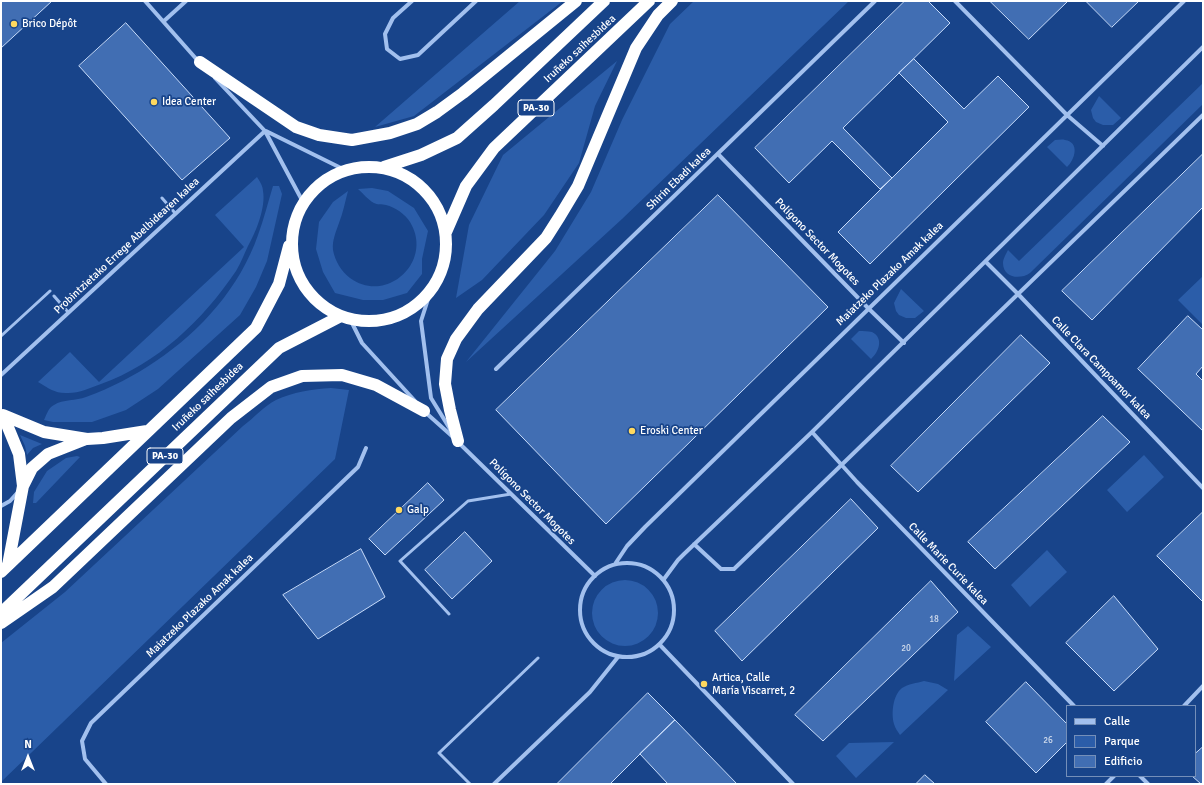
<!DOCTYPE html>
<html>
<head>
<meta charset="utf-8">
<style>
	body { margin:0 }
	#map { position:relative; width:1204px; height:785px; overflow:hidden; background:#18448a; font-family:Signika,sans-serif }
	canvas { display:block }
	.frame { position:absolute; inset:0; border:2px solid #fff; pointer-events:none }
	.legend { position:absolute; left:1066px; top:705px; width:130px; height:72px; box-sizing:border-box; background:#18448a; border:1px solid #748fb9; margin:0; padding:5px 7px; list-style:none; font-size:12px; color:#fff }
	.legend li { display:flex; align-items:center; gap:8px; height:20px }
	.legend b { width:20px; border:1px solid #748fb9 }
	.north { position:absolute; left:8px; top:737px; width:40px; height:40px; -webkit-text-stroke:3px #18448a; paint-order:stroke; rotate:0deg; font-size:11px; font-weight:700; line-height:16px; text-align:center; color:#fff }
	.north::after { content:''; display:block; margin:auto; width:14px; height:18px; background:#fff; clip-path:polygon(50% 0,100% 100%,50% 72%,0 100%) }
</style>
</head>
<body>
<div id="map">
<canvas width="1204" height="785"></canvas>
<div class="frame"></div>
<ul class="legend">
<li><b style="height:5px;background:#a2c0ee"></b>Calle</li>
<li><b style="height:11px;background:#2b5da9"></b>Parque</li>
<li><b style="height:11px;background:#416eb3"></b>Edificio</li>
</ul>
<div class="north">N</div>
</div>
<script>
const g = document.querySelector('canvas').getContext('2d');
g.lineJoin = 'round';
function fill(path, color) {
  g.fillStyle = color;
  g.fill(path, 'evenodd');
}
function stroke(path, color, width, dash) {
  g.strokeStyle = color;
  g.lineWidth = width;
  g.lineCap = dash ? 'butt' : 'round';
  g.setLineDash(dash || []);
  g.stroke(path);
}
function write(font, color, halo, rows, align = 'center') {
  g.font = font + ' Signika,sans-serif';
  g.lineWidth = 3.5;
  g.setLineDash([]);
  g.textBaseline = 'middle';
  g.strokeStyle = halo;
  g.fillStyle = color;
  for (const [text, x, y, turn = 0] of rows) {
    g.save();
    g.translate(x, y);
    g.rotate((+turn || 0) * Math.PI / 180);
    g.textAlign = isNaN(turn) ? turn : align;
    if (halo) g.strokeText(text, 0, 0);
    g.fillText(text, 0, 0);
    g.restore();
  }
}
fill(new Path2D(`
	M520,1H563L414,116L375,127Z
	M694,1H849L622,219L466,362L555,251L591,192L622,120L670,24Z
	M617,61L595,106L579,163L544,215L482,280L456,298L469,225L503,155Z
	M1203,83V104L1030,273C1020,280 1003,278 1003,263C1003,259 1006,254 1008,250L1019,261Z
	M1099,96L1121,118L1113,125H1103L1096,122L1093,118L1091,110Z
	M1055,140C1058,140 1062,139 1065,140C1080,142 1075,160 1067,167L1047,147Z
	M257,177C260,182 263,186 263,191C266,207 256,232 248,246C244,254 241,263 236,271C203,320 157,364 101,384C90,388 80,393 68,393C56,394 48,388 38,382L70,352L99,382L244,247L215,215Z
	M273,186H279L282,194L267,261L256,287L240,315L158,389L126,410L92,422H53L44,420C47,414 48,408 54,405C63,399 76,401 86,397C111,388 134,376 156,361C201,331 240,287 258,235C264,219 268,202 273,186Z
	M372,188L388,191L414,208L428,231L422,259V274L407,293L383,300H363L335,293L323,272L316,249L319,222L333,202L348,191C345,202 343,213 339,223C336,232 332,240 333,250C335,261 341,271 350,278C387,305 434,261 410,222C405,214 395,207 386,205C382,204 377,205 374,203C368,200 363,193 358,189Z
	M1203,276V325L1178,300Z
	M901,289L924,311L915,318H906L899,315L896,311L894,303Z
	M859,331C863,331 868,331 872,332C884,338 879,352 871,359L851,339Z
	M331,388L349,390L335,459L1,782V643L65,592L243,426C254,418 264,406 276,400C293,392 312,389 331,388Z
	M20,435L42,444L33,448L27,455L25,446Z
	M1144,455L1164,477L1127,512L1107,490Z
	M77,456L80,457L36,503H33L34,492L47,471L66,458Z
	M1047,550L1067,572L1030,607L1011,585Z
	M592 613a33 33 0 1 1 66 0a33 33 0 1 1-66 0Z
	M968,626L991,647L954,681L957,635Z
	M924,681L938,684L948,690L900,735C898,732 895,728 894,724C891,713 893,695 902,688C908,684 917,683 924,681Z
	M894,742L856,778L836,756L849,743Z`), '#2b5da9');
const building = new Path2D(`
	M1,1H52L1,48Z
	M905,1H928L950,23L843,128L892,178L880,189L832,141L789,183L755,148Z
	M990,1H1068L1029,39Z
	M1086,1H1139L1112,27Z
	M126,23L230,138L182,180L79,66Z
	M914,59L964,109L998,76L1029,107L870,264L838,232L948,122L899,73Z
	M1203,154V207L1092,320L1062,291Z
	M718,195L828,307L606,524L496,410Z
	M1188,316L1203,330V366L1196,374L1203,381V431L1138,369Z
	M1021,335L1050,363L918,492L891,466Z
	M1103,416L1130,442L995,569L968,542Z
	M428,483L444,500L385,555L369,539Z
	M851,499L878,528L742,661L715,631Z
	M1203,512V602L1157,556Z
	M465,532L492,561L452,599L425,570Z
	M361,549L385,597L318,639L283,595Z
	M931,581L958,612L823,741L795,715Z
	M1114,596L1158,649L1114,691L1066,643Z
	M1026,682L1067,724V742L1036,773L986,722Z
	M648,693L675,720L640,754L610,784H557Z
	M675,720L737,784H668L640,754Z
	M1203,747V784H1201L1192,776H1195V754Z
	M925,775L935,784H916Z`);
fill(building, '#416eb3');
stroke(building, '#c8dcfa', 1);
stroke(new Path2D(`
	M162,198L175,213
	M54,296L68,312
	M1,336L50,291
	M449,614L400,561L468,501L511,494
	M470,784L439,753L538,658`), '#a2c0ee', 3);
stroke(new Path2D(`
	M145,1L199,62
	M412,1L393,18L385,34L387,49L400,59L418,55L476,1
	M955,1L1067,115L1103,146
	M164,21L186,1
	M215,78L265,131L303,202
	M266,131L345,170
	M718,154L868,308L904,343
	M986,262L1018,294L1203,488
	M431,290L421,321L431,398L450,429
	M350,319L362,343L415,401
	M496,369L875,1
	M1,375L265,131
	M425,412L453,437
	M812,432L857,482L1074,706
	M459,443L595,576
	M1,506L10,501L19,491
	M694,544L721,569H734L1203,115
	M580 610a47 47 0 1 1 94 0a47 47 0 1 1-94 0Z
	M615,564L627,546L645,527L1184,1
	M664,579L678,560L684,554L812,432L1203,47
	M660,645L793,784
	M1184,706L1203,686
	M1140,776L1148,784
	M106,784L85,759L82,741L91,723L358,467L366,448
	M494,784L590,692L618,657
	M1106,784L1114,776`), '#a2c0ee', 4);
stroke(new Path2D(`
	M200,62L296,127L319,135L352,140L390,133L417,124L437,112L463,93L576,1
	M292 244a77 77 0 1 1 154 0a77 77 0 1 1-154 0Z
	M384,167L421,155L457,138L494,105L604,1
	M446,232L466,186L494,148L649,1
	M3,415L19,454L23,486L8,565
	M3,415L44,432L87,439L103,438L147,431
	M458,441L450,410L445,384L447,359L456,339L478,309L546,238L560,216L578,186L636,48L658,15L672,1
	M23,486L32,468L48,454L86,439
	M1,572L256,328L279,284L289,246
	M1,613L279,348L341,316
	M1,623L53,587L231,418L271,387L302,376L342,375L376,385L424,411`), '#fff', 12);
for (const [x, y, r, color] of [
	[14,24,4,"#ffd95f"],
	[154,102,4,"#ffd95f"],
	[632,431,4,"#ffd95f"],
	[399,510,4,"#ffd95f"],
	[704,684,4,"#ffd95f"]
]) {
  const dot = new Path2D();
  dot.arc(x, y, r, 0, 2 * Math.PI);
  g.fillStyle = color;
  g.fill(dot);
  stroke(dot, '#18448a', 1.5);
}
write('9px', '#d0dbec', null, [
	["18",934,620],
	["20",906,649],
	["26",1048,741]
]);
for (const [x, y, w] of [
	[536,108,36],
	[165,456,36]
]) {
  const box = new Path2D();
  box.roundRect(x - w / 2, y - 8, w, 16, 3);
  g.fillStyle = '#18448a';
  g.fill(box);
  stroke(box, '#fff', 1);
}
write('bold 10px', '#fff', null, [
	["PA-30",536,108],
	["PA-30",165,456]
]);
write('11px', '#fff', '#18448a', [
	["Brico Dépôt",22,24],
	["Idea Center",162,102],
	["Eroski Center",640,431],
	["Galp",407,510],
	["Artica, Calle",712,678],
	["María Viscarret, 2",712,691]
], 'left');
write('11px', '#fff', '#18448a', [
	["Iruñeko saihesbidea",580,49,-43],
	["Shirin Ebadi kalea",679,179,-44],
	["Polígono Sector Mogotes",817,242,46],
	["Probintzietako Errege Abelbidearen kalea",127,246,-43],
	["Maiatzeko Plazako Amak kalea",890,274,-44],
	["Calle Clara Campoamor kalea",1101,368,46],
	["Iruñeko saihesbidea",208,397,-44],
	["Polígono Sector Mogotes",532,502,45],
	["Calle Marie Curie kalea",948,564,46],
	["Maiatzeko Plazako Amak kalea",200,606,-44]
]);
</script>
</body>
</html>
